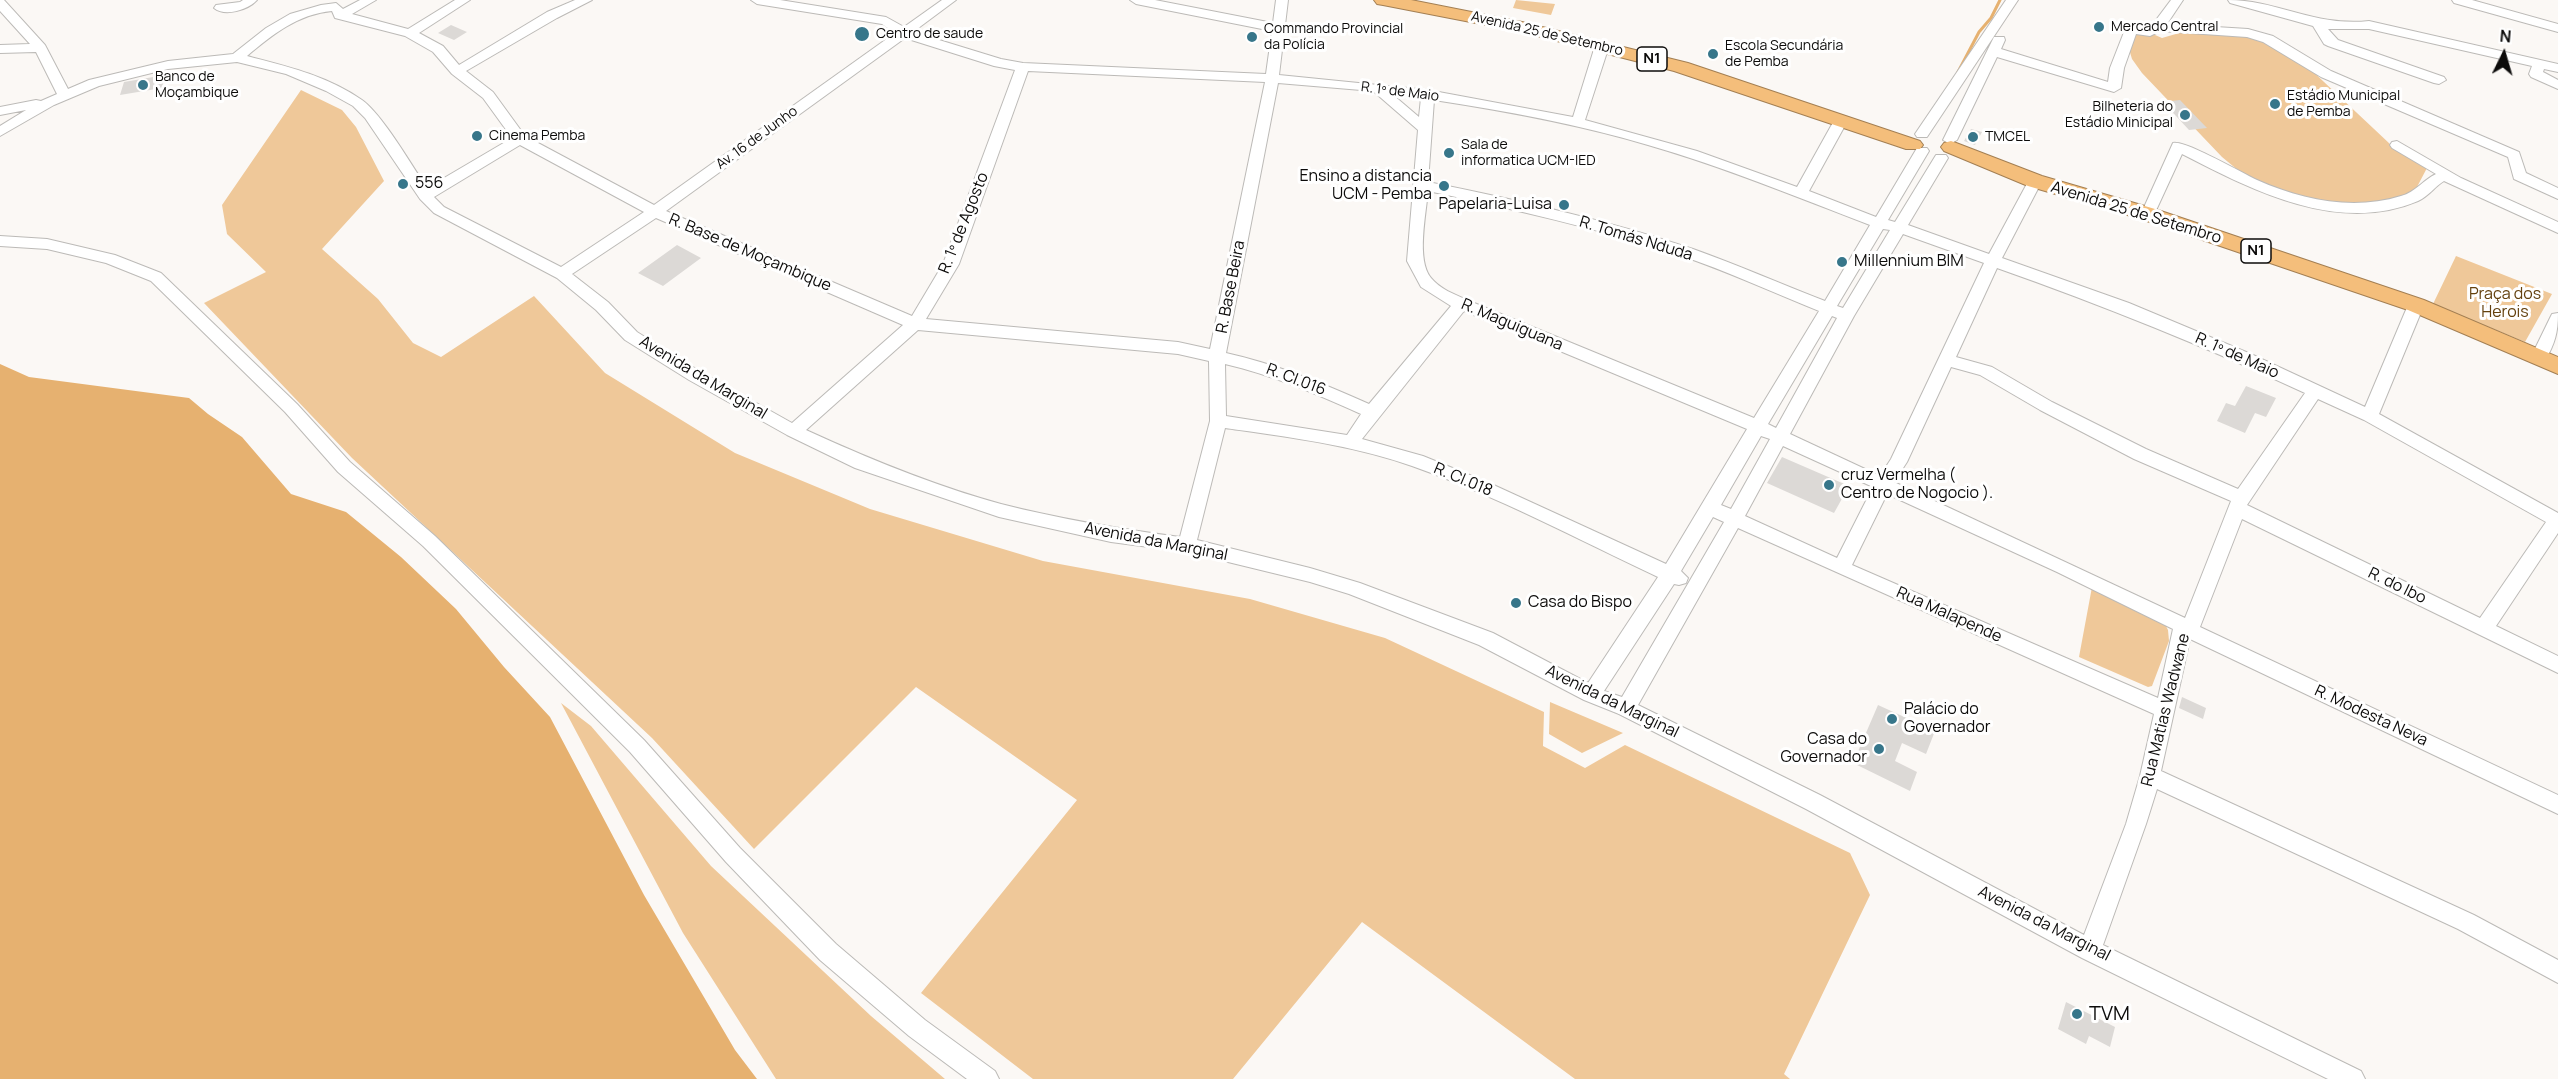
<!DOCTYPE html>
<html>
<head>
<meta charset="utf-8">
<style>
	body { margin:0 }
	#map { position:relative; width:2558px; height:1079px; overflow:hidden; background:#fbf8f5; font-family:Manrope,sans-serif }
	canvas { display:block }
	.north { position:absolute; left:2474px; top:24px; width:60px; height:60px; -webkit-text-stroke:4px #fff; paint-order:stroke; rotate:5deg; font-size:16px; font-weight:700; line-height:24px; text-align:center; color:#0c0b0a }
	.north::after { content:''; display:block; margin:auto; width:21px; height:27px; background:#0c0b0a; clip-path:polygon(50% 0,100% 100%,50% 72%,0 100%) }
</style>
</head>
<body>
<div id="map">
<canvas width="2558" height="1079"></canvas>
<div class="north">N</div>
</div>
<script>
const g = document.querySelector('canvas').getContext('2d');
g.lineJoin = 'round';
function fill(path, color) {
  g.fillStyle = color;
  g.fill(path, 'evenodd');
}
function stroke(path, color, width, dash) {
  g.strokeStyle = color;
  g.lineWidth = width;
  g.lineCap = dash ? 'butt' : 'round';
  g.setLineDash(dash || []);
  g.stroke(path);
}
function write(font, color, halo, rows, align = 'center') {
  g.font = font + ' Manrope,sans-serif';
  g.lineWidth = 6;
  g.setLineDash([]);
  g.textBaseline = 'middle';
  g.strokeStyle = halo;
  g.fillStyle = color;
  for (const [text, x, y, turn = 0] of rows) {
    g.save();
    g.translate(x, y);
    g.rotate((+turn || 0) * Math.PI / 180);
    g.textAlign = isNaN(turn) ? turn : align;
    if (halo) g.strokeText(text, 0, 0);
    g.fillText(text, 0, 0);
    g.restore();
  }
}
fill(new Path2D(`
	M1516,0L1555,4L1551,15L1513,8Z
	M2228,27L2247,31L2290,50L2390,144L2428,166L2417,187L2408,194L2380,202L2341,205L2273,190L2239,171L2222,157L2142,73L2132,59L2129,49L2139,28L2162,38L2193,29Z
	M301,90L342,110L356,127L384,181L322,249L378,299L413,343L441,357L534,296L605,373L735,453L870,509L1043,561L1250,599L1385,638L1544,712L1543,746L1585,768L1625,745L1850,853L1870,895L1784,1074L1790,1079H1575L1362,922L1233,1079H1033L921,993L1077,800L916,687L754,849L652,738L352,458L204,303L266,272L227,234L222,205Z
	M2456,256L2552,294L2525,342L2433,304Z
	M2092,587L2162,618L2168,630L2169,641L2152,686L2148,687L2079,657Z
	M1550,702L1623,733L1582,753L1549,734Z
	M561,703L591,726L711,866L871,1016L945,1079H776L683,933Z`), '#efc899');
fill(new Path2D(`
	M0,364L29,377L189,398L208,414L242,437L291,494L346,512L401,557L456,609L504,667L550,717L644,895L735,1050L757,1079H0Z`), '#e6b170');
stroke(new Path2D(`
	M1958,72L1979,32L1991,18L2000,0`), '#e6b170', 3);
fill(new Path2D(`
	M451,25L467,32L454,40L438,33Z
	M165,75L162,88L120,95L124,82Z
	M2180,100L2207,128L2189,130L2163,102Z
	M1971,129L1982,132L1975,145L1964,141Z
	M677,245L701,258L663,286L638,273Z
	M2246,386L2276,398L2266,417L2255,413L2245,433L2217,421L2226,403L2235,406Z
	M1782,457L1849,486L1834,513L1767,483Z
	M2182,697L2206,708L2203,719L2179,708Z
	M1878,705L1935,731L1926,754L1902,743L1895,761L1917,772L1910,791L1853,763Z
	M2066,1002L2115,1027L2110,1047L2089,1036L2086,1044L2058,1029Z`), '#dcd9d6');
const minor = new Path2D(`
	M0,0H4L45,45L68,89L89,80L168,61L233,54L266,28L290,14L321,5L336,3L343,9L360,0H376L352,14L408,29L455,0H470L419,33L443,46L459,65L547,12L575,0H592L557,18L466,71L493,92L525,136L654,205L895,33L882,24L757,4L751,0H780L886,17L904,27L942,0H956L913,32L1001,59L1023,63L1266,74L1272,31L1136,4L1130,0H1155L1273,23L1276,0H1288L1279,75L1428,90L1573,117L1595,46L1602,42L1609,46L1585,120L1697,151L1797,187L1836,117H1846L1848,120L1809,191L1876,217L1917,148H1927L1929,151L1888,220L1895,222L1936,155H1946L1948,158L1908,225L1989,254L2030,178H2040L2042,181L2002,258L2129,303L2251,354L2365,407L2408,305L2410,301H2422L2424,305L2379,414L2558,513V533L2496,626L2558,656V673L2242,519L2200,627L2558,795V814L2190,639L2161,771L2474,915L2558,960V983L2458,929L2157,789L2146,824L2103,945L2361,1071L2365,1079H2328L2082,958L1806,809L1619,714L1584,700L1479,645L1349,594L1310,582L1187,552L1111,542L999,517L855,468L787,435L689,380L625,340L596,310L557,278L434,213L420,199L365,118L353,106L326,91L286,74L237,62L168,69L99,86L54,105L0,136V126L26,110L0,115V107L36,100L41,101L57,94L36,52L0,53V45L30,44L0,11ZM332,11L335,18L405,36L433,52L452,74L483,98L512,138L427,188C412,166 382,114 362,100C328,76 286,66 247,56C272,35 298,14 332,11ZM905,38L994,66L1015,70L943,264L912,316L666,211ZM1028,71L1265,82L1210,349L1178,342L926,319L959,264ZM1278,83L1373,91L1418,130L1407,261L1421,287L1451,306L1369,404C1322,383 1276,364 1226,353ZM1392,94L1421,98L1419,117ZM1434,100C1506,111 1578,124 1648,145C1724,167 1797,197 1870,225L1825,301C1781,284 1738,265 1693,249C1607,220 1517,200 1428,182ZM520,145L644,212L561,267L444,207L434,197ZM1428,191C1512,209 1597,228 1679,255C1727,271 1772,292 1819,311L1754,418L1467,300C1454,294 1440,289 1431,278C1416,260 1426,214 1428,191ZM656,218L903,325L792,423L701,372L637,332L608,302L572,274ZM1883,229L1890,230L1843,308L1837,306ZM1903,234L1984,263L1891,459L1880,476L1790,434L1854,316ZM1997,268C2102,305 2204,346 2305,393L2238,489L2146,449L2052,402L1992,367L1956,357ZM1464,311L1747,429L1666,564L1487,482L1423,456L1362,439ZM1832,316L1837,318L1776,428L1768,424ZM918,330L1178,354L1209,361L1210,421L1180,537C1120,529 1060,519 1001,504C935,486 867,458 806,430ZM1225,364C1273,375 1316,394 1361,414L1347,435L1226,416ZM1951,367L1980,375L2040,410L2134,459L2231,501L2185,618L1894,482L1907,462ZM2318,399L2364,420L2546,522L2480,618L2247,505ZM1225,428C1288,437 1352,445 1412,466C1497,496 1577,539 1658,577L1588,683L1493,633L1360,583L1310,568L1197,540ZM1761,436L1770,439L1731,509L1721,505ZM1783,446L1873,487L1837,558L1745,516ZM1887,494L2057,572L2173,629L2158,698L1852,565ZM1713,517L1724,522L1622,697L1604,691L1674,584L1679,585L1686,583L1688,578L1681,571ZM1738,528L2154,714L2140,776L2126,824L2084,935L1820,795L1638,705Z
	M243,0H257C248,10 225,17 214,8L216,5L240,2Z
	M2006,0H2018L1927,137H1917L1915,134Z
	M2171,0H2183L2167,24L2248,29L2273,36L2331,71L2519,152L2526,173L2558,188V199L2514,179L2508,157L2321,77L2263,42L2247,37L2160,31L2150,36L2136,34L2124,68L2121,88L2114,92L1997,57L1957,140L1950,144L1943,140L1994,37H2004L2005,40L2001,49L2108,82L2110,68L2126,27L2148,28L2153,24Z
	M2228,0C2278,0 2315,27 2369,21L2558,64V72L2544,69L2543,72L2558,80V89L2531,77L2529,74L2532,66L2369,29H2328L2338,40L2444,77L2446,80L2439,84L2434,83L2328,46L2324,44L2313,26L2230,3Z
	M2452,0H2472L2558,24V32L2454,3Z
	M2397,141L2461,178L2558,222V233L2444,181C2434,187 2429,196 2418,201C2338,235 2252,190 2182,154L2153,217H2143L2141,214L2173,143C2185,140 2242,173 2257,180C2302,200 2353,211 2401,196C2416,192 2423,180 2436,174L2392,148L2390,145L2392,142Z
	M0,236L47,239L115,255L161,273L297,404L350,462L435,536L644,740L740,848L836,944L925,1020L995,1071L999,1079H967L909,1036L820,960L726,862L630,752L423,546L338,472L285,412L151,281L106,263L47,249L0,246Z
	M2558,313C2558,333 2555,343 2545,361H2533L2531,357L2550,318L2552,314Z`);
const highway = new Path2D(`
	M1374,0H1411L1522,22L1688,63L1920,141L1923,145L1920,149H1906L1674,71L1522,32L1383,5L1377,4Z
	M1951,141L2042,176L2155,209L2424,300L2558,357V374L2408,310L2141,219L2028,186L1944,151L1941,147L1944,143Z`);
stroke(minor, '#bcbab7', 2);
stroke(highway, '#a37f53', 2);
fill(minor, '#fff');
fill(highway, '#f4be7b');
for (const [x, y, r, color] of [
	[2099,27,6,"#37768a"],
	[862,34,8,"#37768a"],
	[1252,37,6,"#37768a"],
	[1713,54,6,"#37768a"],
	[143,85,6,"#37768a"],
	[2275,104,6,"#37768a"],
	[2185,115,6,"#37768a"],
	[477,136,6,"#37768a"],
	[1973,137,6,"#37768a"],
	[1449,153,6,"#37768a"],
	[403,184,6,"#37768a"],
	[1444,186,6,"#37768a"],
	[1564,205,6,"#37768a"],
	[1842,262,6,"#37768a"],
	[1829,485,6,"#37768a"],
	[1516,603,6,"#37768a"],
	[1892,719,6,"#37768a"],
	[1879,749,6,"#37768a"],
	[2077,1014,6,"#37768a"]
]) {
  const dot = new Path2D();
  dot.arc(x, y, r, 0, 2 * Math.PI);
  g.fillStyle = color;
  g.fill(dot);
  stroke(dot, '#fff', 2);
}
write('14px', '#0c0b0a', '#fff', [
	["Mercado Central",2111,27],
	["Commando Provincial",1264,29],
	["da Polícia",1264,45],
	["Centro de saude",876,34],
	["Escola Secundária",1725,46],
	["de Pemba",1725,62],
	["Banco de",155,77],
	["Moçambique",155,93],
	["Estádio Municipal",2287,96],
	["de Pemba",2287,112],
	["Bilheteria do",2173,107,"right"],
	["Estádio Minicipal",2173,123,"right"],
	["Cinema Pemba",489,136],
	["TMCEL",1985,137],
	["Sala de",1461,145],
	["informatica UCM-IED",1461,161]
], 'left');
write('14px', '#0c0b0a', '#fff', [
	["Avenida 25 de Setembro",1547,34,13],
	["R. 1º de Maio",1400,92,7],
	["Av. 16 de Junho",757,138,-36]
]);
for (const [x, y, w] of [
	[1652,59,30],
	[2256,251,30]
]) {
  const box = new Path2D();
  box.roundRect(x - w / 2, y - 12, w, 24, 4.5);
  g.fillStyle = '#fff';
  g.fill(box);
  stroke(box, '#0c0b0a', 1.5);
}
write('bold 15px', '#0c0b0a', null, [
	["N1",1652,59],
	["N1",2256,251]
]);
write('16px', '#0c0b0a', '#fff', [
	["Ensino a distancia",1432,177,"right"],
	["UCM - Pemba",1432,195,"right"],
	["556",415,184],
	["Papelaria-Luisa",1552,205,"right"],
	["Millennium BIM",1854,262],
	["cruz Vermelha (",1841,476],
	["Centro de Nogocio ).",1841,494],
	["Casa do Bispo",1528,603],
	["Palácio do",1904,710],
	["Governador",1904,728],
	["Casa do",1867,740,"right"],
	["Governador",1867,758,"right"]
], 'left');
write('16px', '#0c0b0a', '#fff', [
	["Avenida 25 de Setembro",2136,213,17],
	["R. 1º de Agosto",964,223,-68],
	["R. Tomás Nduda",1636,239,17],
	["R. Base de Moçambique",750,253,23],
	["R. Base Beira",1231,287,-79],
	["R. Maguiguana",1512,325,23],
	["R. 1º de Maio",2237,356,24],
	["Avenida da Marginal",703,378,31],
	["R. CI.016",1296,380,21],
	["R. CI.018",1463,480,23],
	["Avenida da Marginal",1156,542,11],
	["R. do Ibo",2397,586,26],
	["Rua Malapende",1949,615,24],
	["Avenida da Marginal",1612,702,26],
	["Rua Matias Wadwane",2166,710,-76],
	["R. Modesta Neva",2371,716,25],
	["Avenida da Marginal",2044,924,27]
]);
write('16px', '#64410e', '#fff', [
	["Praça dos",2505,295],
	["Herois",2505,313]
]);
write('20px', '#0c0b0a', '#fff', [
	["TVM",2089,1014]
], 'left');
</script>
</body>
</html>
